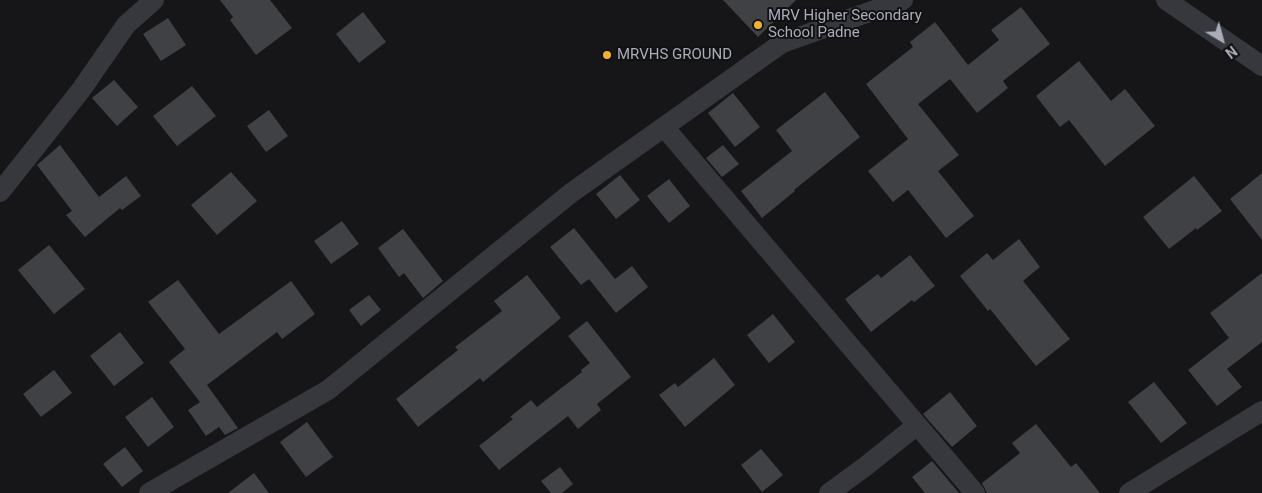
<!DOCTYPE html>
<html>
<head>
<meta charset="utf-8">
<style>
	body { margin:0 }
	#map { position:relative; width:1262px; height:493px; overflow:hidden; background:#161618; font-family:Roboto,sans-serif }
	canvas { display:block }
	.north { position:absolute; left:1197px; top:15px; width:50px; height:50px; -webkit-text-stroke:4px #111113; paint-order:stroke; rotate:143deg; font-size:14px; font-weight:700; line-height:20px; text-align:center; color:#a8adb8 }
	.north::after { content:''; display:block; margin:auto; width:18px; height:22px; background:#a8adb8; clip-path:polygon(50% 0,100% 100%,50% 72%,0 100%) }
</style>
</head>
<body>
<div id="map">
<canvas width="1262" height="493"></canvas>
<div class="north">N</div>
</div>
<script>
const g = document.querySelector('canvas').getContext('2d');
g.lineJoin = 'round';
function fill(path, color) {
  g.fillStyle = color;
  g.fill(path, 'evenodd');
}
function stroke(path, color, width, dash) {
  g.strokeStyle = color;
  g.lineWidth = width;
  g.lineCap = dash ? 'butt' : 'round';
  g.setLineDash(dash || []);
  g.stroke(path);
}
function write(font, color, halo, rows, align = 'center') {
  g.font = font + ' Roboto,sans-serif';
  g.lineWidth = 4;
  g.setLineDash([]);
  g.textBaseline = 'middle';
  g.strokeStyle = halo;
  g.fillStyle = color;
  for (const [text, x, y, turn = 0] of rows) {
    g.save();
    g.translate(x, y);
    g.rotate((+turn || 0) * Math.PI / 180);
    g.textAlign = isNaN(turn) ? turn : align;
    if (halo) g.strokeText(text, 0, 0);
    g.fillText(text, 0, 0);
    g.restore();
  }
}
fill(new Path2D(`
	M220,0H270L292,28L256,55L230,20L233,17Z
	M723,0H796L758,37Z
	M1021,7L1050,44L1003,81L1008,88L977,113L950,79L918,104L959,155L938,171L974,216L946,238L908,190L893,202L868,171L908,139L866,84L913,47L910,42L935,22L968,65L999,40L991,30Z
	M363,12L386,42L359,63L336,34Z
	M168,18L186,45L161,61L143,34Z
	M1079,61L1111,101L1125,89L1155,126L1105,166L1069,120L1060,127L1036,96Z
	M114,80L138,107L117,126L92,98Z
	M192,86L216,116L177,146L153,116Z
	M825,92L860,137L794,190L795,191L762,218L741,191L792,151L776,130Z
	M733,93L760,127L735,147L708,113Z
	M269,110L288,136L266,152L247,126Z
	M60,145L99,197L126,176L141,196L122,210L120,208L85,237L66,215L72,211L37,165Z
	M723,145L739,164L722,177L706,158Z
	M231,172L257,201L217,235L191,205Z
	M1262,173V240L1230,199Z
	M620,175L640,200L616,219L596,194Z
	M1194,176L1222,211L1197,230L1196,228L1169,249L1143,217Z
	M669,179L690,206L669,223L647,196Z
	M342,221L359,244L331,264L314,241Z
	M574,228L615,279L632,266L648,287L616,313L589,279L581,285L550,247Z
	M403,229L443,281L423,298L404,273L399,277L378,248Z
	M1019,239L1040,267L1023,281L1070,339L1036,366L990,309L988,311L960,276L987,253L993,260Z
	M49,245L85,289L54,314L18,270Z
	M910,255L935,286L914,302L912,300L871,332L845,299L878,274L881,278Z
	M1262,273V342L1227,369L1242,387L1217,406L1188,370L1229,338L1210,313Z
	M527,275L561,318L483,382L480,378L418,427L396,399L458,350L455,347L502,311L494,301Z
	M178,280L219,334L291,281L315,314L282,339L277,332L207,385L238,428L225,435L219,427L206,436L188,410L200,402L169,362L185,349L148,302Z
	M369,295L381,310L361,326L349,310Z
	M773,314L795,342L769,363L747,335Z
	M587,321L631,377L597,404L601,410L578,429L568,416L499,470L479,446L513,419L510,417L531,400L537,407L582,372L581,370L590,363L568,336Z
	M120,332L144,363L114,386L90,356Z
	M714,358L735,385L685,427L659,395L675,383L678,387Z
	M54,370L72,393L41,417L23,394Z
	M1154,382L1187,423L1161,443L1128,402Z
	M950,392L977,426L952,447L923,414Z
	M152,397L174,427L148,447L125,417Z
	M307,422L333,457L306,477L280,442Z
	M1036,424L1071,467L1076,463L1100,493H987L982,483L1020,453L1012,443Z
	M125,447L143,471L122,487L103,464Z
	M761,449L783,475L762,492L741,465Z
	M932,461L959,493H925L912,477Z
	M560,467L573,484L562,493H551L541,481Z
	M254,473L269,493H228Z`), '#404145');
stroke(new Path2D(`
	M1166,0L1262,66
	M664,127L975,493
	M0,192L81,90L126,25L154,0
	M149,493L328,390L571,193L782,43L903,0
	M829,493L866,466L917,425
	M1129,493L1262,411`), '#37383d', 20);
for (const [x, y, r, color] of [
	[758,25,5,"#f2b134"],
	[607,55,5,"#f2b134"]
]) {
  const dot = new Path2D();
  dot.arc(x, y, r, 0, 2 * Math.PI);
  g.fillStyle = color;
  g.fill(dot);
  stroke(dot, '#111113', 2);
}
write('15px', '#a8adb8', '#111113', [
	["MRV Higher Secondary",768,16],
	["School Padne",768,33],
	["MRVHS GROUND",617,55]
], 'left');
</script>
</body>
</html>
